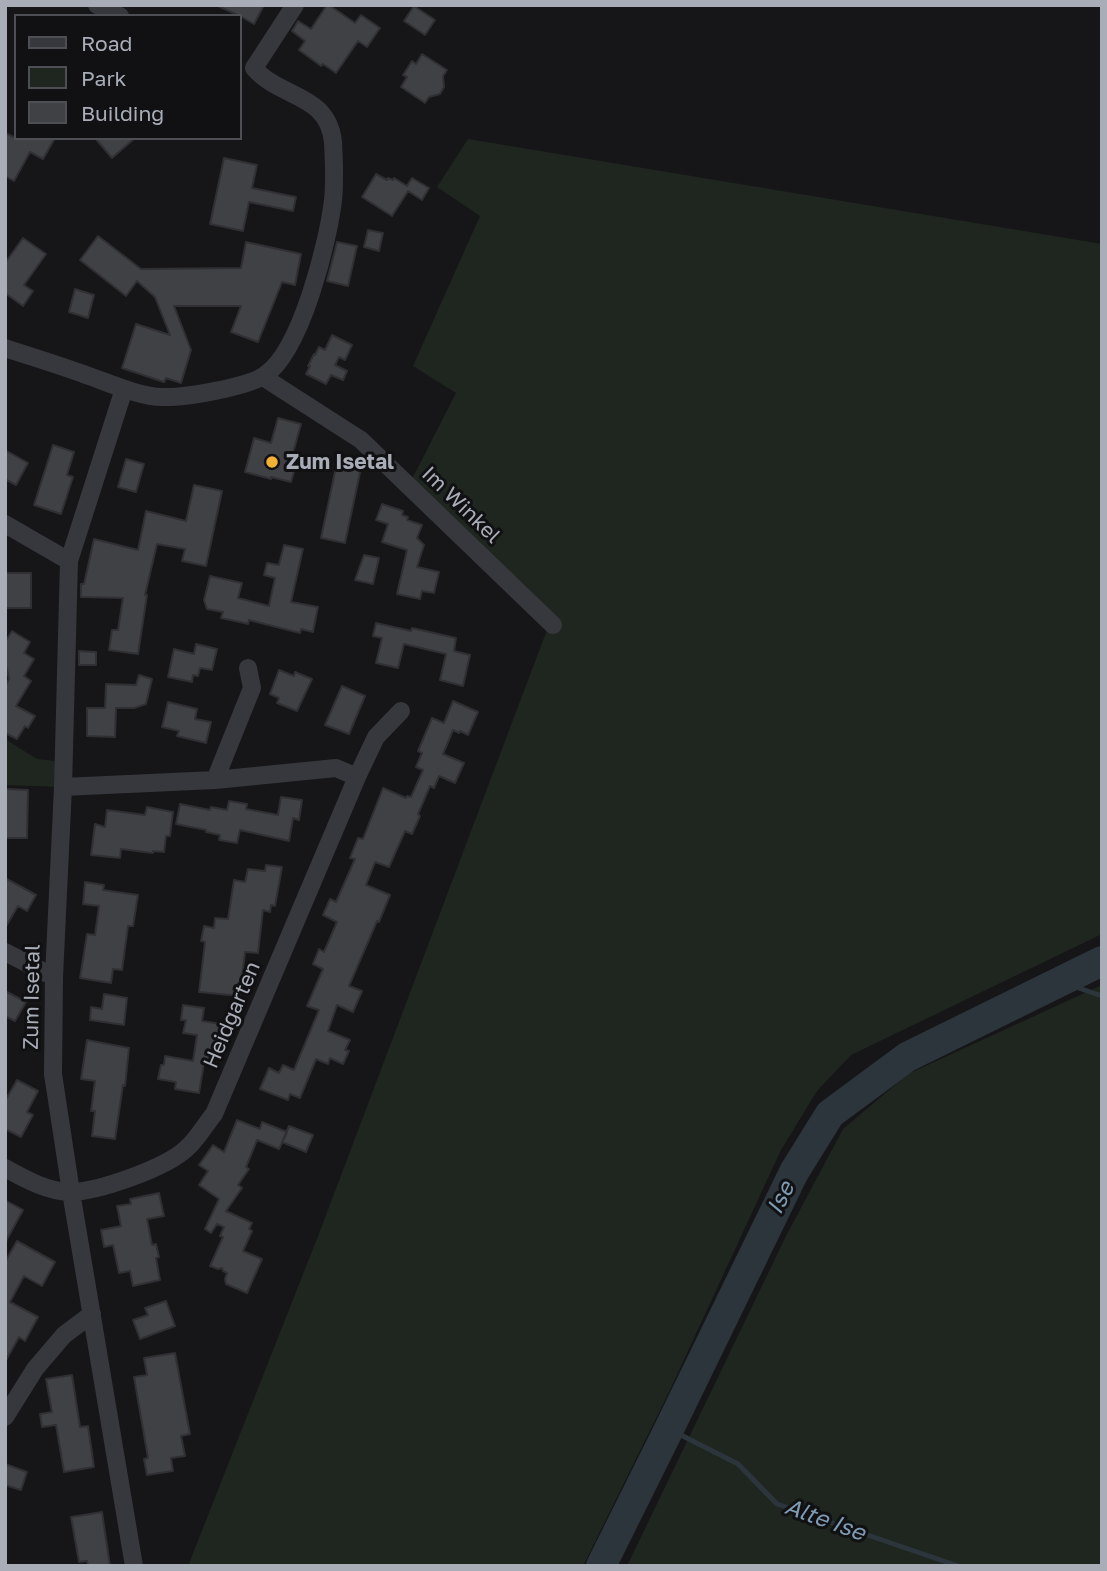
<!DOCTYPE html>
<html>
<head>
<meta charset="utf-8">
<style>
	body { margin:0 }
	#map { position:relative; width:1107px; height:1571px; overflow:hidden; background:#161618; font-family:"Golos Text",sans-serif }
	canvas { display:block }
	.frame { position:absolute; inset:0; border:7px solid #a8adb8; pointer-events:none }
	.legend { position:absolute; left:14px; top:14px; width:228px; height:126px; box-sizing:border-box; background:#111113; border:2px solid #4d4f55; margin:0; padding:9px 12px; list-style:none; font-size:21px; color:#a8adb8 }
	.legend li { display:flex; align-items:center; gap:14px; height:35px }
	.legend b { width:35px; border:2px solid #4d4f55 }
</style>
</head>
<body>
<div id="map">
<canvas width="1107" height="1571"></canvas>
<div class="frame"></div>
<ul class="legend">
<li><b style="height:9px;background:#37383d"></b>Road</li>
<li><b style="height:19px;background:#1e261f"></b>Park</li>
<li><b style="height:19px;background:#404145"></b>Building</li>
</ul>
</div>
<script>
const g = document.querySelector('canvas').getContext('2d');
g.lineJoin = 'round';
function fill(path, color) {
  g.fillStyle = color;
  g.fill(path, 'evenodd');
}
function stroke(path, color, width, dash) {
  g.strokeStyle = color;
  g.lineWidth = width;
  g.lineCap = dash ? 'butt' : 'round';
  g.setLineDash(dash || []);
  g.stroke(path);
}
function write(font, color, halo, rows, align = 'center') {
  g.font = font + ' "Golos Text",sans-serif';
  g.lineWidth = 6;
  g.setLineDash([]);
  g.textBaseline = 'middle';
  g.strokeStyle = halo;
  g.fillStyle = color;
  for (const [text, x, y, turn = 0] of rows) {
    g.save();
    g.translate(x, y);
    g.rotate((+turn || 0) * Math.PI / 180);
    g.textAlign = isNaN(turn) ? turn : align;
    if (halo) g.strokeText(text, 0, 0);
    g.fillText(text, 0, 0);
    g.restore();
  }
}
fill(new Path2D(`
	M468,139L1102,244V934L851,1055L817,1091L781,1150L669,1392L583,1566H188L320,1231L553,614L412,479L456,393L413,366L480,216L437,187Z
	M5,739L37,759L64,762L63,787L5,785Z
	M1102,985V1566H627L786,1236L843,1129L908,1074Z`), '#1e261f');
stroke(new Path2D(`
	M1061,982L1102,996
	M669,1429L738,1464L777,1504L958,1566`), '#2c353c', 5);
stroke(new Path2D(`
	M601,1566L669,1429L794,1172L830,1114L907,1057L1102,961`), '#2c353c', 30);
const building = new Path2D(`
	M216,5H264L254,24L240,16Z
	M327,5H329L355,23L361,15L380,28L367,47L358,41L336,73L323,64L321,66L299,50L305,41L292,31L298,21L311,29Z
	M414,6L435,20L425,35L404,21Z
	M422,54L447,70L443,76L444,87L440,94L429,97L425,103L401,87L407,77L403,75L412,61L416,64Z
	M5,133L16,138H55L43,159L30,152L14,181L5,176Z
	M95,138H135L112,158Z
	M224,158L257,165L252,188L296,197L293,211L249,202L243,231L210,224Z
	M376,174L387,180L388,178L393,180L394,178L407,186L412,178L429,188L422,200L408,191L392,216L362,197Z
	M368,230L383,233L379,251L364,247Z
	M98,236L141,269L241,268L246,242L301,254L295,285L282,282L258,342L231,332L241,306H174L191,350L181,383L166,378L164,382L122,368L136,324L170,335L155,297L137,281L126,296L80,260Z
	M23,238L46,254L24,285L33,291L23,306L5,293V263Z
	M337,242L357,246L348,286L327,281Z
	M75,289L94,295L88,318L69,312Z
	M332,335L352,345L345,360L339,357L335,365L347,371L343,380L331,375L326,384L306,374L310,366H308L314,354L315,355L319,347L325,350Z
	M278,418L301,424L293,453L299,454L291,482L271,477V479L245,472L254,438L271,443Z
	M53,445L74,452L67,475L73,477L61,514L34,505Z
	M5,450L28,463L16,485L5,479Z
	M126,459L144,464L136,492L118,487Z
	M337,462L361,468L345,543L321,538Z
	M194,485L222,491L206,566L182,561L185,549L157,544L145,595H147L138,654L109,650L112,630H118L123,598L81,597V584H84L94,539L138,550L146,511L186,521Z
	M382,504L403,511L402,515L408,517L407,520L422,525L417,538L424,545L417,567L439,572L434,593L422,591L420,599L397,594L407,550L382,542L388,524L376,520Z
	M284,545L303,549L291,602L318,607L313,632L301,629L300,633L249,620L248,624L240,622L221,618L223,612L207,609L204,600L210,576L242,583L238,598L269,606L275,578L264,575L267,563L279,565Z
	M364,555L379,558L373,584L355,580Z
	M5,573H31V608H5Z
	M376,623L411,631L412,628L456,638L454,651L470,655L463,686L440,680L446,654L404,644L398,668L376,663L382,638L373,636Z
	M12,631L30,642L24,653L34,659L24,676L31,681L16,706L35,716L28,728L25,726L17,739L5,733V686L9,679L5,661V642Z
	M196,644L217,649L212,670L200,668L198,676L193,675L192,682L168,677L174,649L194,654Z
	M79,651L96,652V665H79Z
	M279,670L294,676L295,672L312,679L297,711L277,703L279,698L270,694Z
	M139,675L152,679L146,704L134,708H116L115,737L87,736V708H105L106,684L136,685Z
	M342,686L365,696L349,734L325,725Z
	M453,701L478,712L468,735L460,731L459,733L453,730L443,754L464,763L455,783L439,776L434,788L430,786L418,814L420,816L412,834L405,831L389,867L375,862L366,885L390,895L379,922L377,921L349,986L362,991L353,1012L337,1005L328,1031L350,1040L345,1050L349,1051L343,1064L330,1058L328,1064L316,1059L300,1098L290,1094L288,1100L260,1089L269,1068L279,1073L283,1065L294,1070L319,1010L307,1006L323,969L313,964L319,949L324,952L337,922L323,915L330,899L336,902L355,859L350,858L358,838L363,839L383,788L406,798L407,796L411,797L423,770L416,767L422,753L418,751L432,718L444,723Z
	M168,702L197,709L195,719L211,722L206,743L177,736L179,731L162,727Z
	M5,789L28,790L27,838H5Z
	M281,797L302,800L299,820L293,818L289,841L240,830L237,843L219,840L220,835L206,832V830L176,824L180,804L210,810L211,807L227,810L229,801L247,804L246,809L278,815Z
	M147,807L173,812L170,836H166L164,852L153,851V853L121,849L120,858L91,855L95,824L105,827L107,810L145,815Z
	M266,865L282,867L275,906L271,905L270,912L263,910L258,953L245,952L240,996L199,992L205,942L201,941L204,926L214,928L215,918L228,919L234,880L245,882L248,869L265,871Z
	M5,878L36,895L27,911L18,906L5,928Z
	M85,882L104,885L103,890L138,895L133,926H128L122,970L113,969L111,983L80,978L87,934L95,935L99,906L83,904Z
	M5,991L26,1002L15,1021L5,1016Z
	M104,994L127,998L124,1025L90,1020L91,1007L102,1009Z
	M183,1005L204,1008L202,1021L221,1024L212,1065L204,1063L199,1093L175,1089L176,1082L158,1079L161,1065H164L165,1056L193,1061L197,1035L183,1033L186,1020H181Z
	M87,1040L129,1048L125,1086L123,1085L115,1139L92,1136L95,1111H91L95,1081L81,1079Z
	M17,1080L38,1091L27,1112L33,1115L21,1137L5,1129V1101Z
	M237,1120L260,1129L262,1122L287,1132L279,1149L257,1140L246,1167L249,1169L238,1185L242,1188L226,1211L252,1223L249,1229L252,1231L243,1251L262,1259L247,1293L226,1284L225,1279L227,1273L223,1271L222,1268L218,1269L210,1266L223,1237L220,1236L224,1227L217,1224L211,1233L205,1229L219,1199L199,1185L208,1171L199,1165L213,1145L224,1152Z
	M289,1126L313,1135L306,1152L282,1142Z
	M159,1193L164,1216L147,1219L152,1245L156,1244L159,1257L156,1258L160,1280L133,1286L130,1271L119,1273L113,1245L104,1247L101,1230L121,1226L117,1206L131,1204L130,1199Z
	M5,1200L23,1210L5,1243Z
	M17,1241L55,1262L42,1286L24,1276L10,1302L38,1317L25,1341L19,1337L5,1362V1262Z
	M166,1301L175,1326L140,1339L133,1320L148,1315L145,1308Z
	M175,1353L190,1434L181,1436L185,1456L171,1458L173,1471L147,1475L144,1459L148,1458L134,1377L147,1375L144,1358Z
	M72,1375L80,1427L88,1426L94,1467L64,1472L56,1425L42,1427L40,1414L52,1412L46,1379Z
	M5,1464L27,1472L21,1490L5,1485Z
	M102,1512L110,1566H88L87,1561L79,1562L71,1517Z`);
fill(building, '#404145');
stroke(building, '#303034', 2);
stroke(new Path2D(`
	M97,5L120,16
	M254,68L295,5
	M5,348C32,357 59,365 86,375C107,382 140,397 162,397C184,398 248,387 265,375C301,351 328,243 333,200C335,181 334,161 333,142C328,93 280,99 254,68
	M263,377L361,440L553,625
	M124,389L69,561L63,787L54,977L53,1074L71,1192L134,1566
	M5,524L69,561
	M215,780L252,688L248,668
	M63,787L215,780L336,768L357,777
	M5,952L54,977
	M5,1168C25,1179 48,1192 71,1192C100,1191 166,1168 187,1148C197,1139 205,1125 214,1114L357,777L376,737L401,711
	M5,1417L35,1369L64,1335L92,1314`), '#37383d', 18);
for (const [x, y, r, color] of [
	[272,462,7,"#f2b134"]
]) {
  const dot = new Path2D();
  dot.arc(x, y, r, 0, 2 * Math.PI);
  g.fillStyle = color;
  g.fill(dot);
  stroke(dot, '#111113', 2.5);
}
write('bold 21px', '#a8adb8', '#111113', [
	["Zum Isetal",286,462]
], 'left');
write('21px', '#a8adb8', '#111113', [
	["Im Winkel",461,505,44],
	["Zum Isetal",32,997,-89],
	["Heidgarten",232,1015,-67]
]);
write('italic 23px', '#7f9bb3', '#111113', [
	["Ise",781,1198,-64],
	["Alte Ise",825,1520,20]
]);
</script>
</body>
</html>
